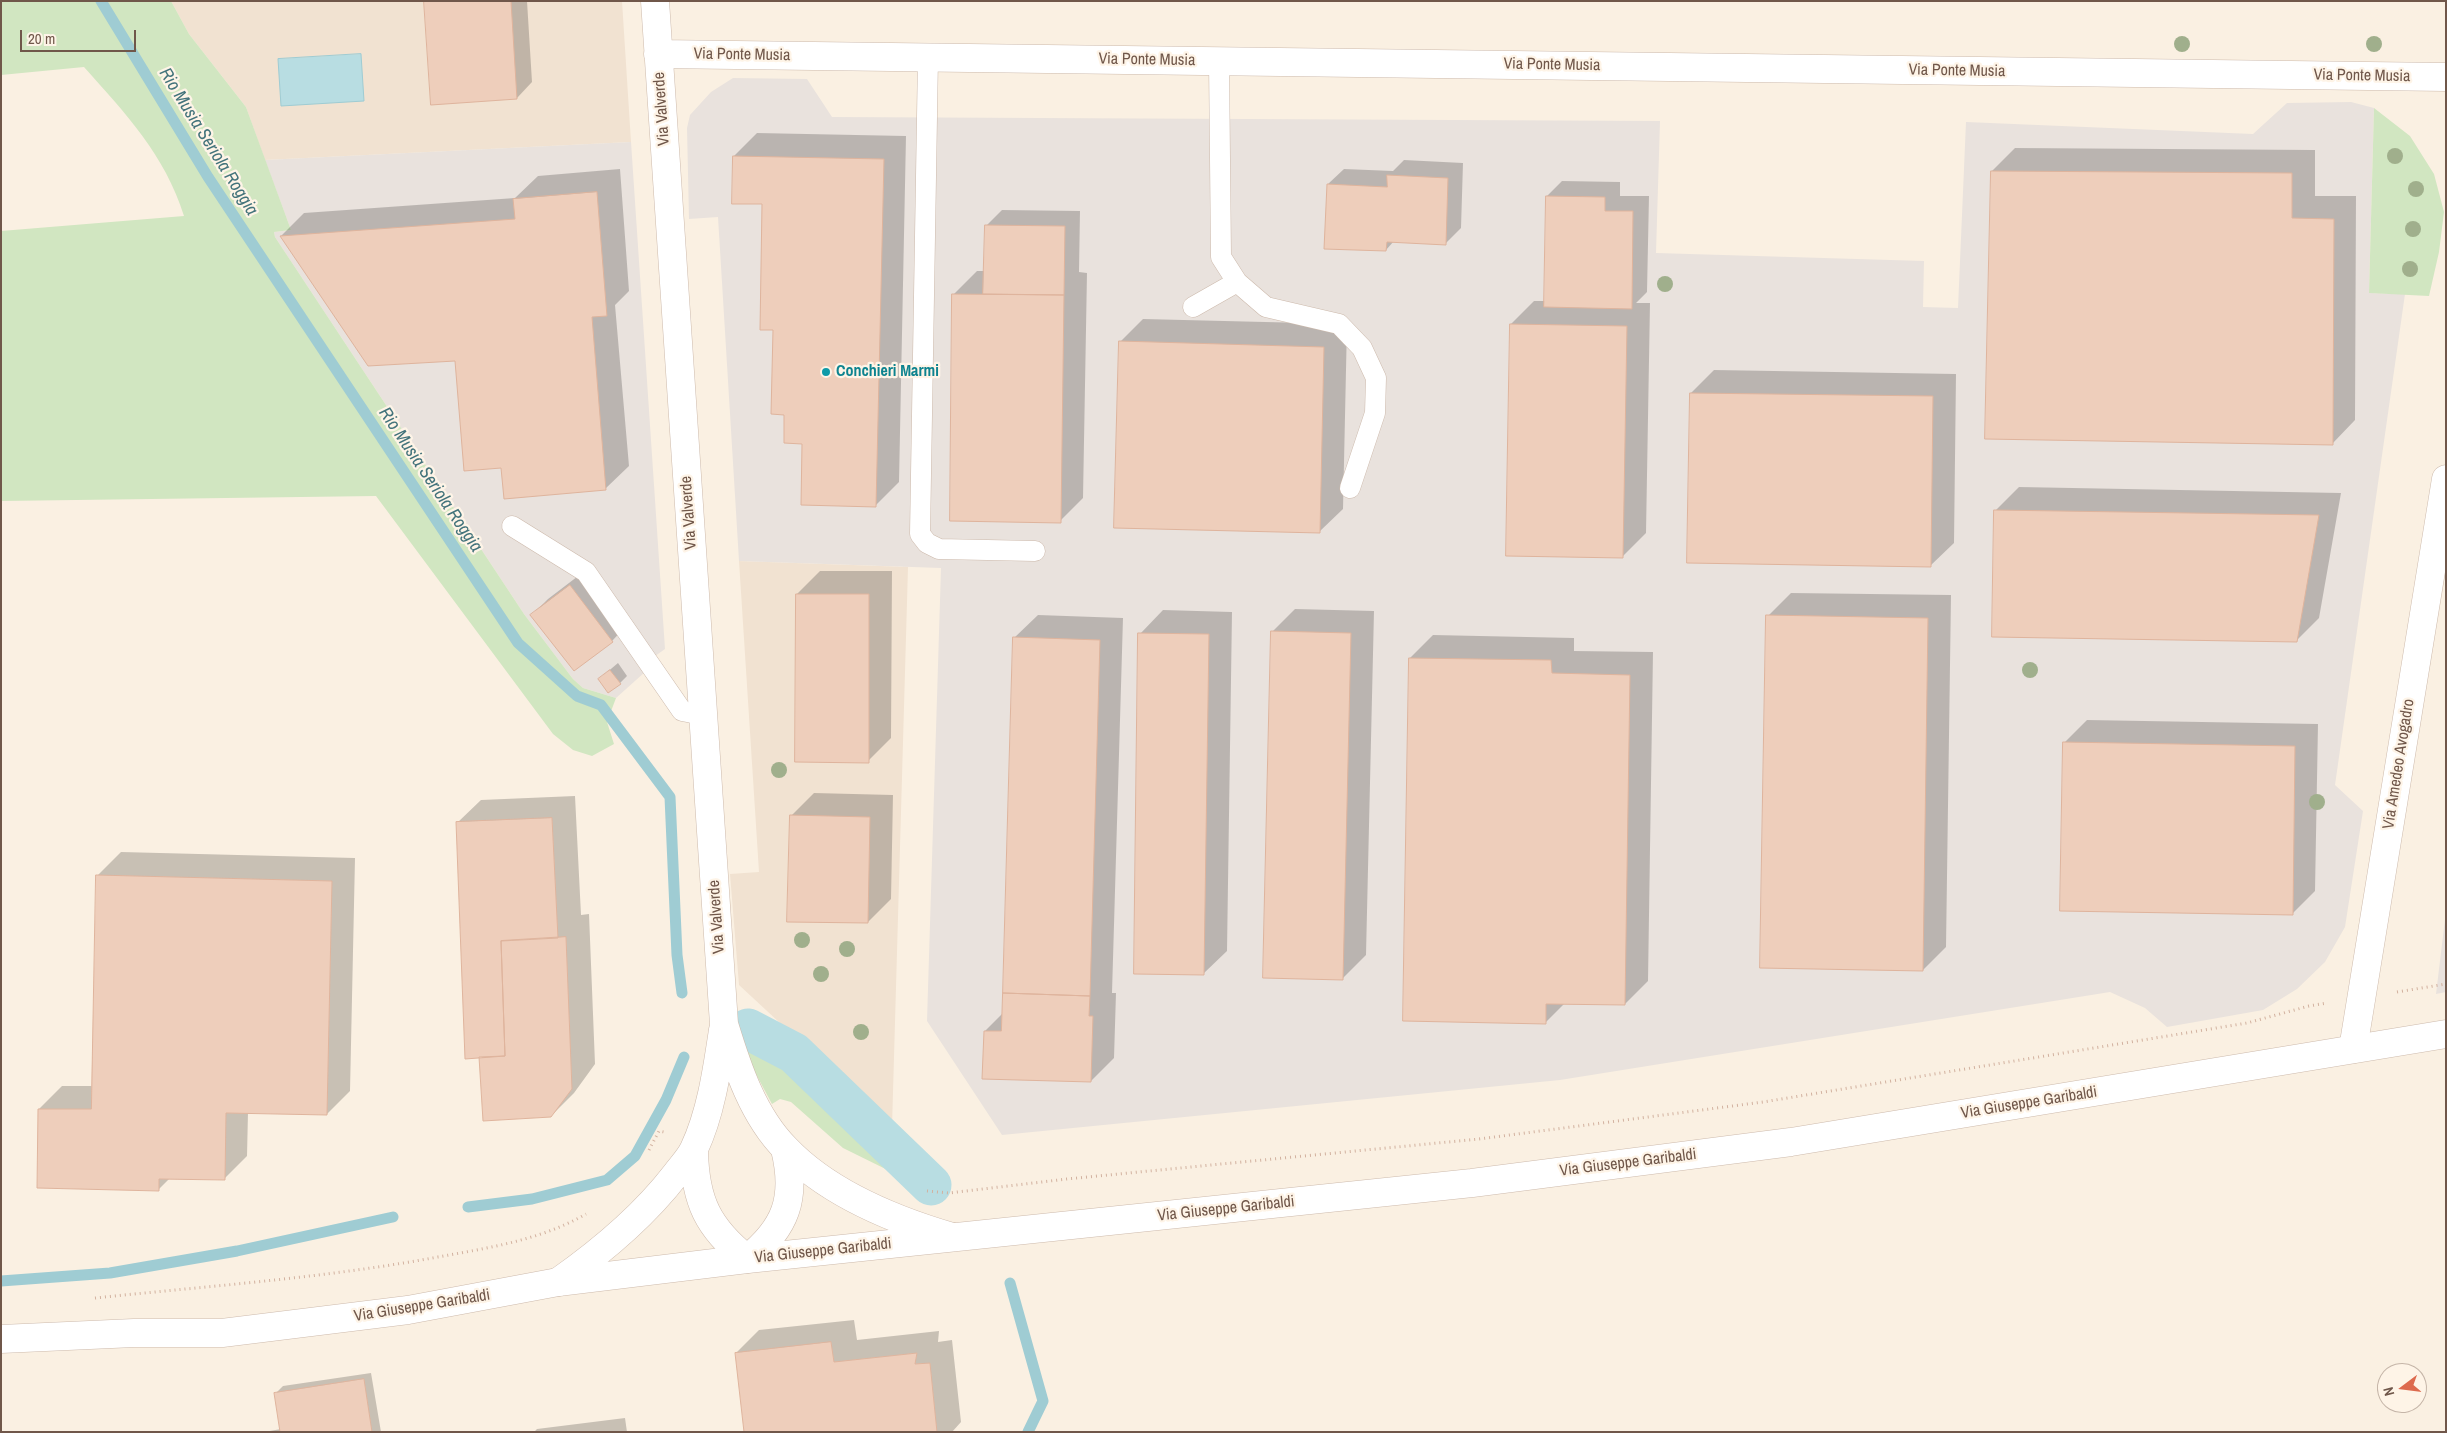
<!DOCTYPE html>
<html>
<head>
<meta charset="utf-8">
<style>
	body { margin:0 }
	#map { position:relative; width:2447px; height:1433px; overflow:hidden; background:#faf0e2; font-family:"Archivo Narrow",sans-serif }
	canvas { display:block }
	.frame { position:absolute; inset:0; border:2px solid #70574a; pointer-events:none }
	.north { position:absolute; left:2377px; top:1363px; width:50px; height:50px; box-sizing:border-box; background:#fef4e7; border:1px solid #c5b5a8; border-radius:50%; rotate:255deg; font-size:14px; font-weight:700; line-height:20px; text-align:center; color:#70574a }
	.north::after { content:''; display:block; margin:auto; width:18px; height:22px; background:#dd6a4e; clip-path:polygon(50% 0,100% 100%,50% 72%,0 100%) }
	.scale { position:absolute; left:20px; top:30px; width:116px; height:22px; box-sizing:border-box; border:2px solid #70574a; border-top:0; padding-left:6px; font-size:15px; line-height:18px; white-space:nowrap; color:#70574a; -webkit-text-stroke:4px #fef4e7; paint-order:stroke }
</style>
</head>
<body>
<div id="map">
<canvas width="2447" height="1433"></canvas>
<div class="frame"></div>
<div class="north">N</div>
<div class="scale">20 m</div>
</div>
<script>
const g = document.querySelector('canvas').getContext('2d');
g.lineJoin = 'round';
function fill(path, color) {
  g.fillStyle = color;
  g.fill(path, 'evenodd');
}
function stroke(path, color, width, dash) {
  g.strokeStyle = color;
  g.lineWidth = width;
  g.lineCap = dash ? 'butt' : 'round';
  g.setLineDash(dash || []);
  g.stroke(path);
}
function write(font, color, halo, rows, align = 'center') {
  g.font = font + ' "Archivo Narrow",sans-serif';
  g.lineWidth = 4.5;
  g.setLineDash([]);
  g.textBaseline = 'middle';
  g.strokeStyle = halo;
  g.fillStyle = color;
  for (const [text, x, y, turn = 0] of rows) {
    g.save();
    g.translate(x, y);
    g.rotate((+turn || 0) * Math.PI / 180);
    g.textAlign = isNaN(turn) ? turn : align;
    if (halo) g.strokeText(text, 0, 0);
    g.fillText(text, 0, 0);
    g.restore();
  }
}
fill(new Path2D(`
	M171,1H622L631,142L265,160L246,107L189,34Z
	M739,561L908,567L892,1127L739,985L730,874L759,872Z`), '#f1e2d1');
fill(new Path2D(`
	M733,78L807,79L832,117L1660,121L1656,253L1924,261L1923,307L1958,308L1966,122L2253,134L2287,103L2351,102L2374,108L2369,293L2405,294L2335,785L2363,811L2345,927L2325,962L2297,989L2263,1010L2167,1027L2145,1008L2110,992L1560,1080L1002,1135L927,1021L941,568L739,561L718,217L689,219L687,128L690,115L711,92Z
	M631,142L665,649L641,666L645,672L616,698L583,688L573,679L524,614L275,237L274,232L291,230L265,160Z
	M2446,911V992L2436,994Z`), '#e9e2dd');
fill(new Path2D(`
	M1,1H171L189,34L246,107L291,230L274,232L275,237L524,614L573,679L583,688L616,698L607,722L614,744L592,756L573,750L553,734L376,496L1,501V231L184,216C165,155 126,114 84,67L1,75Z
	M2374,108L2410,136L2434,174L2444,212L2439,252L2429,296L2369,293Z
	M742,1038L770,1050L795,1069L833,1101L918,1185L843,1148L791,1102L780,1099L772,1104L750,1063Z`), '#d1e6c1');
const water = new Path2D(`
	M361,54L364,101L281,106L278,59Z`);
fill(water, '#b8dde2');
stroke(water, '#9fccd3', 1);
fill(new Path2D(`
	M426,1H527L532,82L517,98Z
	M757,133L906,136L899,482L876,505L803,442L785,413L774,329L764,203L734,156Z
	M2015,148L2315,150V196H2356L2355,420L2332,444L1992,171Z
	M1404,160L1463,163L1461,228L1445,244L1394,241L1386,250L1328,184L1344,169L1393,171Z
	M620,169L629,291L615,305L629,466L605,489L502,466L456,359L281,236L304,213L515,198L538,176Z
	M1562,181L1620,182V196H1649L1647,292L1636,303H1650L1646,533L1623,556L1511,324L1534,301H1545L1547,196Z
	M1002,210L1080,211L1079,272L1087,273L1083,498L1060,521L954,294L977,271H985L986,226Z
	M1143,319L1347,324L1343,509L1319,532L1120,342Z
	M1714,370L1956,374L1954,543L1930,566L1691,393Z
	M2019,487L2341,493L2319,618L2296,641L1996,510Z
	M586,570L627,625L612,641L532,615L548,599Z
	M820,571H892L891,738L868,761L797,594Z
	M1791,593L1951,595L1946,947L1923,970L1768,616Z
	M1295,609L1374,611L1366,955L1343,978L1272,632Z
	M1163,610L1232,612L1227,951L1203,974L1140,634Z
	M1038,615L1123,618L1112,993H1116L1114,1058L1091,1081L985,1031L1003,1013L1014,638Z
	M1433,635L1574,638V651L1653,652L1648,981L1625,1004L1565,1003L1545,1023L1410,658Z
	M618,663L627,676L620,683L599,679Z
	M2087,720L2318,724L2315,891L2292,914L2064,743Z
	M814,793L893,795L891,899L868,922L791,816Z
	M575,796L581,915L589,914L595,1064L574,1093L551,1116L480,1056L457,823L481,800Z
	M121,852L355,858L350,1091L327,1114L248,1112L247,1156L224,1179L170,1178L158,1190L39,1109L62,1086H93L98,875Z
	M854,1320L857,1340L939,1331L938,1342L952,1340L961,1422L952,1432H837L736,1353L759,1330Z
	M371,1373L381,1432H264L281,1429L275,1394L283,1386Z
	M625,1418L627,1432H534L537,1429Z`), '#0003');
stroke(new Path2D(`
	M101,1L208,177L518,643L577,696L601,705L670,797L677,955L682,993
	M468,1207L532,1199L607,1180L635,1156L666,1100L684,1057
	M1,1281L110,1273L237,1251L393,1217
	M1010,1283L1043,1401L1028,1432`), '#9fccd3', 11);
stroke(new Path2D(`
	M748,1029L794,1053L931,1185`), '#b8dde2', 41);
const building = new Path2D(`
	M424,1H511L517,99L431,105Z
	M733,156L884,159L876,507L801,505L802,444L784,443V415L771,414L773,330H760L762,204H732Z
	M1991,171L2292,173V218L2334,219L2333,445L1985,439Z
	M1387,175L1448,178L1446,245L1387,242L1386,251L1324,249L1327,184L1387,187Z
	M597,192L607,316L592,317L606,490L504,499L501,468L464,471L455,361L368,366L280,236L515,219L513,199Z
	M1546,196L1605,197V211H1633L1632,309L1544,307Z
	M985,225L1065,226L1064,295L983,294Z
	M952,294L1064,295L1061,523L950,521Z
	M1510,324L1627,326L1623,558L1506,556Z
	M1119,341L1324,347L1320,533L1114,528Z
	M1690,393L1933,396L1931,567L1687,563Z
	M1994,510L2319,515L2297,642L1992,637Z
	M570,585L613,642L574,671L530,615Z
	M796,594H869V763L795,762Z
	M1766,615L1928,618L1923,971L1760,968Z
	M1271,631L1351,633L1343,980L1263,978Z
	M1138,633L1209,634L1204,975L1134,974Z
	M1013,637L1100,640L1090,996L1003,993Z
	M1409,658L1551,660L1552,673L1630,675L1625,1005L1546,1004V1024L1403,1021Z
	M610,670L621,684L608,693L598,679Z
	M2063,742L2295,746L2293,915L2060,911Z
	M790,815L870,817L868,923L787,922Z
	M552,818L558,938L501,941L505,1056L465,1059L456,822Z
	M96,875L332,881L327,1115L226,1113L225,1180L159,1179V1191L37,1188L38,1109H91Z
	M566,937L572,1089L551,1117L483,1121L479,1057L505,1056L501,941Z
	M1003,993L1090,996L1089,1016H1093L1091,1082L982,1079L984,1031H1001Z
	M831,1342L834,1362L917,1353L915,1364L930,1363L937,1432H744L735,1353Z
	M364,1379L372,1432H280L274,1393Z`);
fill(building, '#eecebb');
stroke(building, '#dfb49d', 1);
const service = new Path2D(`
	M928,57L920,534L927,543L939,549L1035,551
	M1219,61L1221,257L1237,282L1266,307L1339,324L1362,348L1376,378L1375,413L1350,488
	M1193,307L1237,282
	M512,526L586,572L682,711L703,715`);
const minor = new Path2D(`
	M655,1L724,1024C737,1067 753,1116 786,1149C829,1194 894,1220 952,1237
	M658,54L2446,77
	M2353,1049L2446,479
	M694,1151C695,1201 708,1228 747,1259C786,1228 797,1198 785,1149
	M558,1282C602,1251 643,1217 676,1174C682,1166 690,1158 694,1149C711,1113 717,1070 723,1030`);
const tertiary = new Path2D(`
	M1,1339L134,1333H222L408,1310L558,1282L747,1259L1472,1183L1791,1142L2446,1034`);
stroke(service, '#cdbaac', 21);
stroke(minor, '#cdbaac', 29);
stroke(tertiary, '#cdbaac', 29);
stroke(new Path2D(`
	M2397,992L2446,984
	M649,1150L659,1131L664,1132
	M927,1191L949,1193L1067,1179L1479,1139L1763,1102L2247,1023L2309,1006L2327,1003
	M95,1298C209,1286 324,1278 438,1257C488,1248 541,1240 586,1214`), '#d2b19f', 3, [1, 4]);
stroke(service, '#fff', 20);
stroke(minor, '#fff', 28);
stroke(tertiary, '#fff', 28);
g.fillStyle = '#a0af8c';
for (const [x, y] of [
	[2182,44],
	[2374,44],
	[2395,156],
	[2416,189],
	[2413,229],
	[2410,269],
	[1665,284],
	[2030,670],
	[779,770],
	[2317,802],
	[802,940],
	[847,949],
	[821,974],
	[861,1032]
]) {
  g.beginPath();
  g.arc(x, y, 8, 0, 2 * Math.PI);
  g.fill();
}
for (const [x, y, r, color] of [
	[826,372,5,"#0f9aa8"]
]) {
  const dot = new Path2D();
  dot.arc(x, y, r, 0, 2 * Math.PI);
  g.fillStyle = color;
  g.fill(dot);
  stroke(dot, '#fef4e7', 2);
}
write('16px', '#70574a', '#fef4e7', [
	["Via Ponte Musia",742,55,1],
	["Via Ponte Musia",1147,60,1],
	["Via Ponte Musia",1552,65,1],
	["Via Ponte Musia",1957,71,1],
	["Via Ponte Musia",2362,76,1],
	["Via Valverde",662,109,-94],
	["Via Valverde",689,513,-94],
	["Via Amedeo Avogadro",2399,764,-81],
	["Via Valverde",717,917,-94],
	["Via Giuseppe Garibaldi",2029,1103,-9],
	["Via Giuseppe Garibaldi",1628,1163,-7],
	["Via Giuseppe Garibaldi",1226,1209,-6],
	["Via Giuseppe Garibaldi",823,1251,-6],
	["Via Giuseppe Garibaldi",422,1306,-9]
]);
write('bold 16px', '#0d838f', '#fef4e7', [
	["Conchieri Marmi",836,372]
], 'left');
write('italic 18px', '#43737b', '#fef4e7', [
	["Rio Musia Seriola Roggia",208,142,58],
	["Rio Musia Seriola Roggia",430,480,56]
]);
</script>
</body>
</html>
